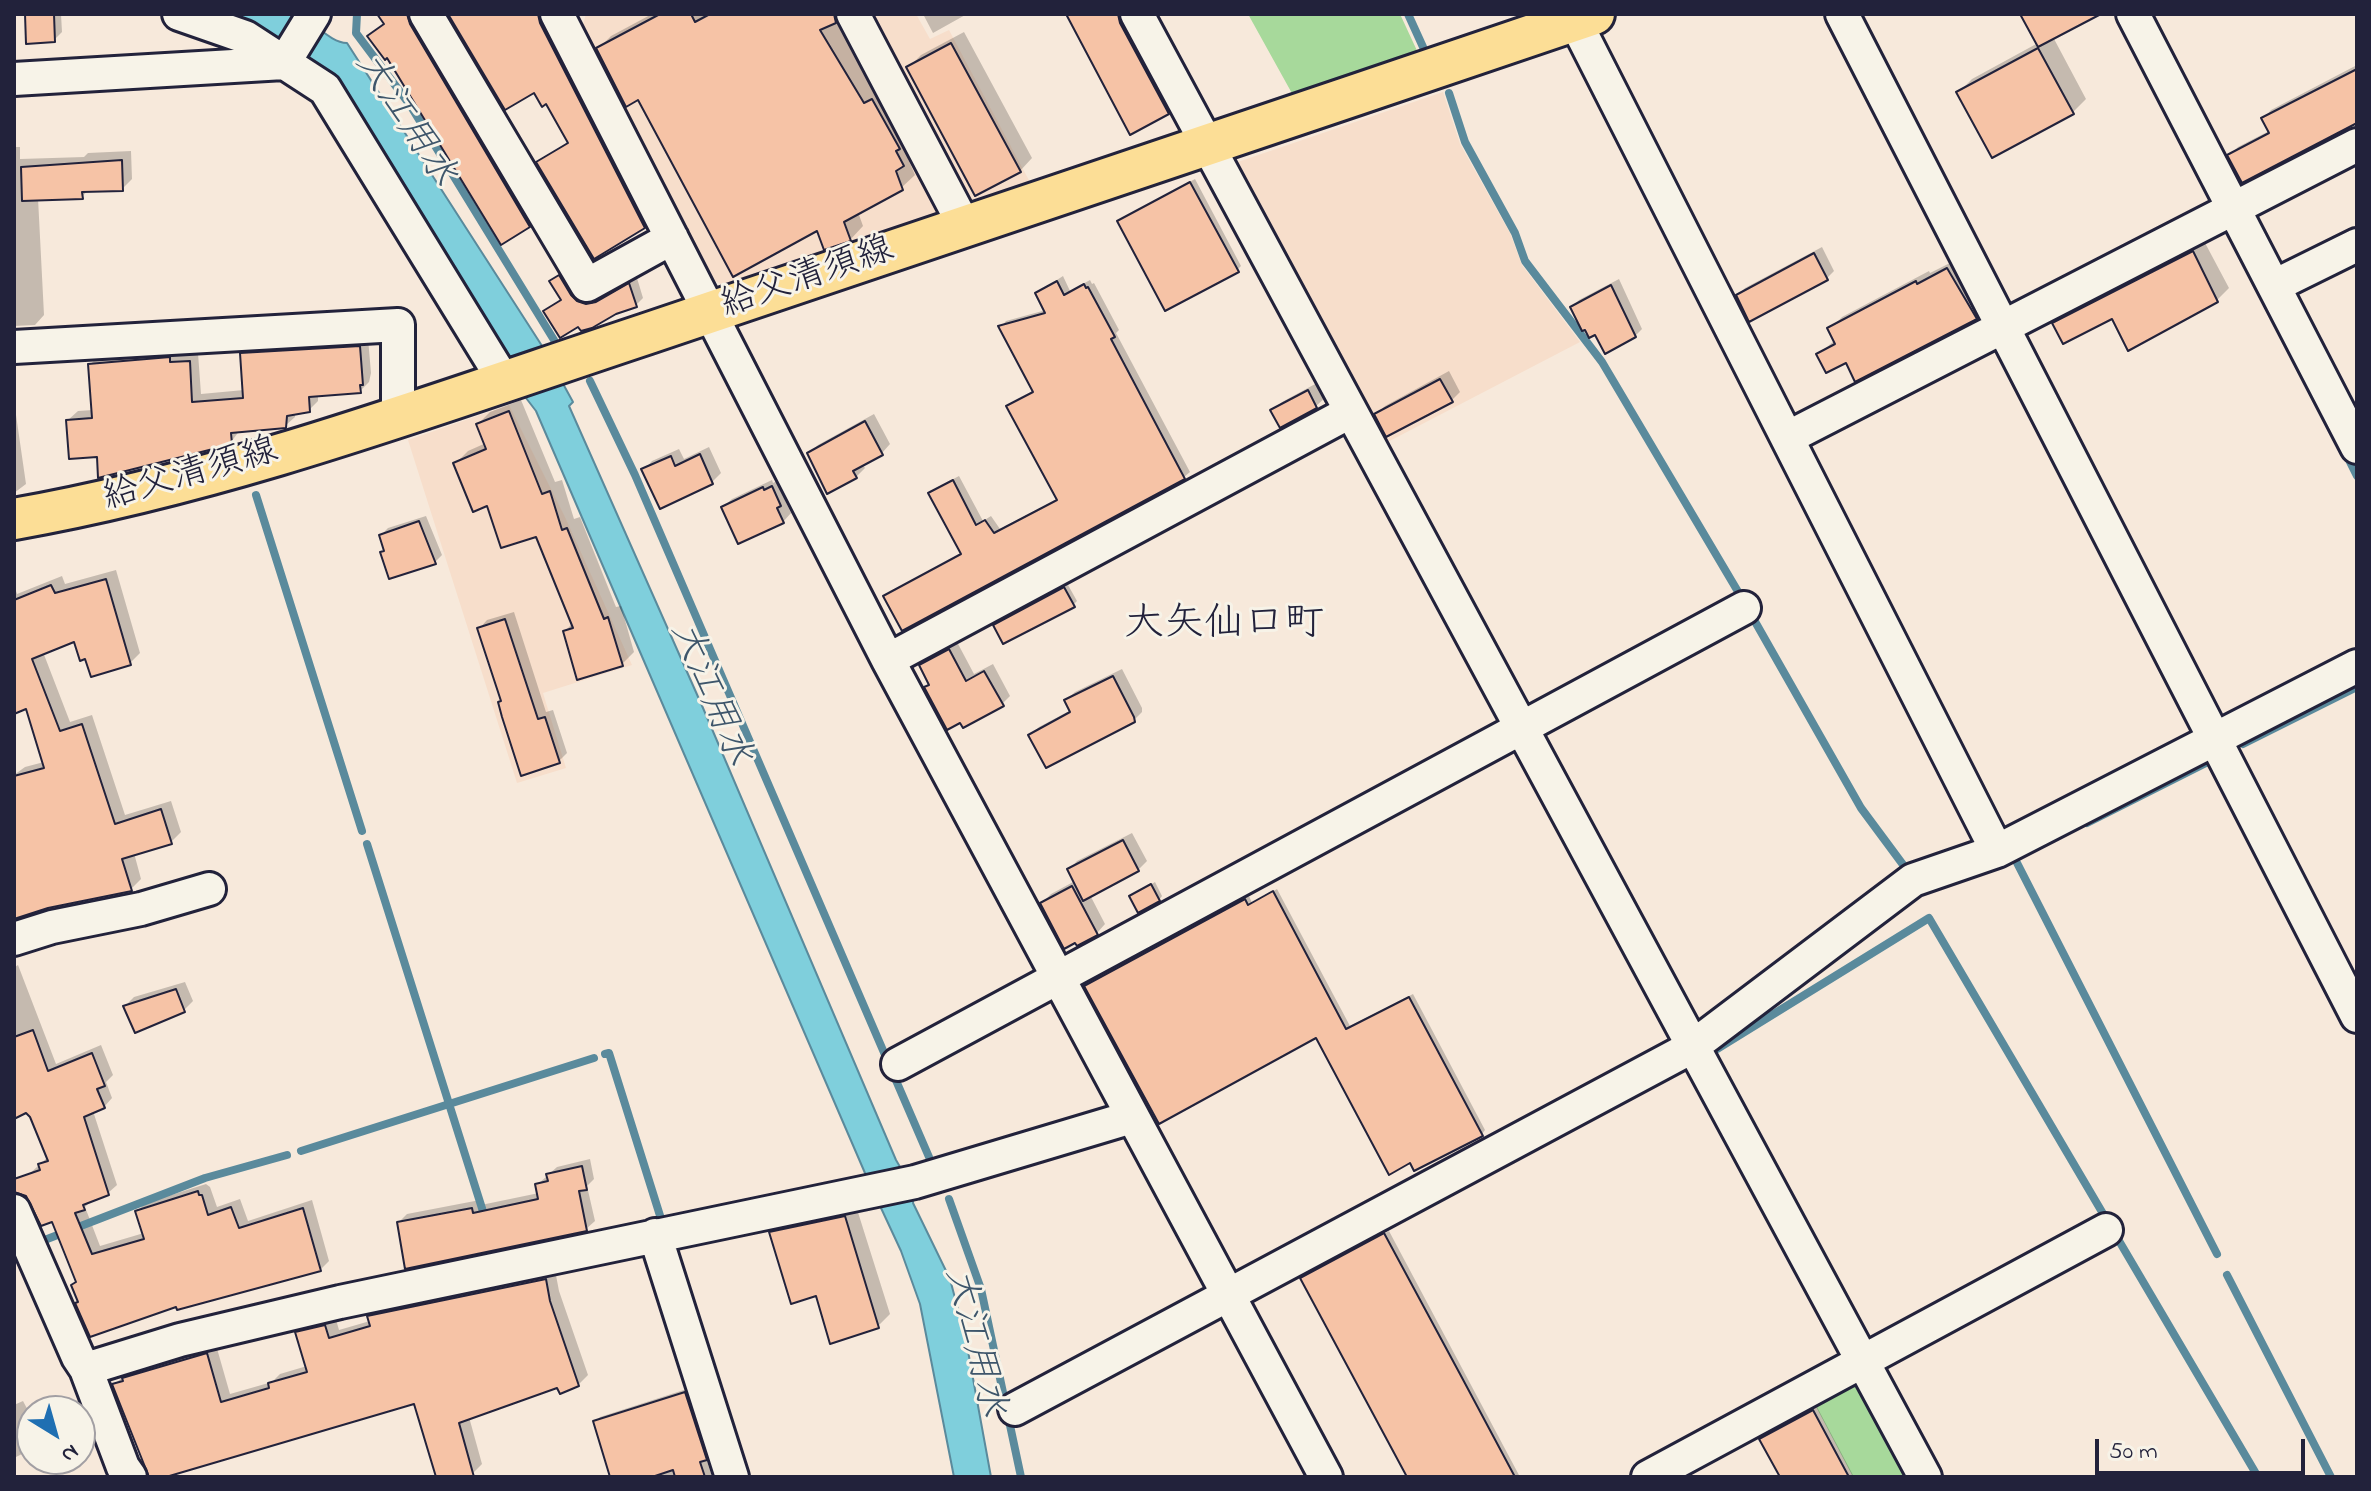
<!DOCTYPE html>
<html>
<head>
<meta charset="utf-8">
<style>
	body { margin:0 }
	#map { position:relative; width:2371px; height:1491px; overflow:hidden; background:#f7e9db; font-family:"Indie Flower",sans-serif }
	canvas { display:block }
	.frame { position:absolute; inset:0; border:16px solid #22223b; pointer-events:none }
	.north { position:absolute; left:16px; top:1395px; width:80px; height:80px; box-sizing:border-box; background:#f7f3e8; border:2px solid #a29fa3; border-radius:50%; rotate:143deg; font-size:22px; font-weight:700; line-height:32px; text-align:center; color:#22223b }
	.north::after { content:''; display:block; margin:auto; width:28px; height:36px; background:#1f6fb2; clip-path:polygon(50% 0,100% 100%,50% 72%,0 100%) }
	.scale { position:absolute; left:2095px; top:1439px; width:210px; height:36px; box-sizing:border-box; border:4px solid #22223b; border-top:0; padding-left:10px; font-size:24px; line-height:28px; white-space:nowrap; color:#22223b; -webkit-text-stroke:6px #f7f3e8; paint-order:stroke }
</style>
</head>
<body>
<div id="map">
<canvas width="2371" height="1491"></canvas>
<div class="frame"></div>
<div class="north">N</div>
<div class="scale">50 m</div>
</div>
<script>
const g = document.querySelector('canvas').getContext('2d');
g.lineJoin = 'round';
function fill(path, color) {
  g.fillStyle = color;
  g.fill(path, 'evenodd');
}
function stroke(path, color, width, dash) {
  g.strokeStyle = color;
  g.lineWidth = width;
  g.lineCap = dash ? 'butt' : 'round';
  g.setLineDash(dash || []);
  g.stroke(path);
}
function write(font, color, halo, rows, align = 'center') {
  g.font = font + ' "Indie Flower","Klee One",sans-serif';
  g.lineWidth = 6;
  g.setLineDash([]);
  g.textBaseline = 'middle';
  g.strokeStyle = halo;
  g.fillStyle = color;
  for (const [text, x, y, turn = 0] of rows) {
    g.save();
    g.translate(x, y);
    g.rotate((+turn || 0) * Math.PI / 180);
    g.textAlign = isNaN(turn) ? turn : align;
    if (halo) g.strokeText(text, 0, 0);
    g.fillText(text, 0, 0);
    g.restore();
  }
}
fill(new Path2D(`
	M586,14H916L930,39L949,30L1032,186L729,288L707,277L582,28Z
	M1443,92L1460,144L1510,233L1522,265L1580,342L1378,447L1229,165Z
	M509,405L565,517L632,665L543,693L566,768L517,783L408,440Z`), '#f7decb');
fill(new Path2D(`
	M1248,14H1400L1419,55L1294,97Z
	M1844,1382L1864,1389L1911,1477H1853L1812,1399Z`), '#a7d99b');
const water = new Path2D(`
	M223,14C245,14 271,10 292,14C313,18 327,42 347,43L544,349L573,402L569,406L703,708L896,1160L914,1191L913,1203L950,1279L966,1340L991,1477H954L920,1304L901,1251L868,1180L536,411L500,364L452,287L261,28Z`);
fill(water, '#7fcfdc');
stroke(water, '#5a8a9c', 2);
fill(new Path2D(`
	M27,14H61L62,32L54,40Z
	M398,14H416L537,218L502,242Z
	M450,14H548L652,219L644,227L538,162L569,141L547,102Z
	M652,14H835L833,17L915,152L908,159L915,175L901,188L858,212L863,226L850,240L818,228L639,97L598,49L611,36Z
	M923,14H967L933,33Z
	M1068,14H1123L1172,109L1168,112Z
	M2029,14H2082L2053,37L2086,99L2072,113L1959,92L1972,79L2038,43Z
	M964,32L1032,158L1020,171L908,68L921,55Z
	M2357,65V119L2230,155L2238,147L2269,131L2263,119L2271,110Z
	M14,147H20V159L84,157L88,153L131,151L132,179L122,189L88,190L82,197L38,198L44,315L35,325L14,326Z
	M1195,179L1241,266L1237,270L1123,218Z
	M2204,241L2229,288L2217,300L2157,331L2113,316L2055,323L2066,312Z
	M1822,247L1834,271L1827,278L1738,295L1745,288Z
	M1960,258L1988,305L1976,317L1856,379L1846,360L1819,354L1835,340L1830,329L1842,317L1929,271L1930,273Z
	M567,269L594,298L605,295L637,278L643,298L636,305L579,324L545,311L562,298L551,281Z
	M1063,276L1070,291L1090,280L1092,284L1094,283L1119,330L1116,333L1190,472L1184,477L903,628L886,597L891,591L962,553L931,494L936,488L959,476L983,521L991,516L1000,529L1058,499L1009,407L1035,390L1001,327L1006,321L1046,310L1037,293Z
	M1619,279L1642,329L1635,336L1596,332L1586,327L1572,307L1579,300Z
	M368,338L371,373L369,382L360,391L318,394V401L309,410L295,412V417L285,426L240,430L231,442L98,454L68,420L78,411L93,410L90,365L99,355L198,353L201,394L244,390L242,354L251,345Z
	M1449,371L1460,392L1452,400L1377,414L1385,406Z
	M1317,383L1325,398L1316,406L1273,411L1282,402Z
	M521,400L555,482L562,480L574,519L580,517L616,607L621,606L634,652L622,664L565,631L573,623L538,534L488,504L456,463L468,451L486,443L478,424L490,412Z
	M14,401L26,484L14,493Z
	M874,414L890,444L882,453L862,464L865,468L856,477L809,453L818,445Z
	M709,447L721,473L712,482L644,470L652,461L679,449L684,459Z
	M781,479L789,496L785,500L791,513L783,522L723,507L732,499L772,480L773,483Z
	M426,516L442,555L435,562L386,550L381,535L388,528Z
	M116,570L140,653L130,663L87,657L76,639L43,652L70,722L92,715L125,815L171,801L181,832L171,842L134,853L141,879L131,889L46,907L14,917V775L25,767L44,762L27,706L14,712V585L17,594L62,576L65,584Z
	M1068,585L1077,601L1073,605L999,622Z
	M514,612L546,712L553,710L567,753L559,761L502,700L479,629L487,620Z
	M957,642L974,674L993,664L1010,696L1002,704L931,683L921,666L929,658Z
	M1122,669L1142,708V712L1133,721L1030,735L1039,727L1071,710L1066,700L1075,692Z
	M1132,833L1147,861L1138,870L1090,895L1105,924L1097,933L1042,903L1051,894L1075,881L1069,870L1077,861Z
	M1155,882L1162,896L1159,900L1132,896Z
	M1277,889L1350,1026L1413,994L1485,1130L1482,1134L1317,1036L1087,986L1249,896L1252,903Z
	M14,962L15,967L18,965L56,1064L101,1045L113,1075L106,1082L112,1098L104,1107L93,1111L117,1185L108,1193L93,1199L85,1207L100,1246L144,1233L137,1211L146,1203L206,1184L210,1187L217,1207L240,1199L248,1221L312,1200L329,1261L320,1270L178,1304L80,1302L78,1281L53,1220L22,1193L27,1176L48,1157L31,1116L27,1111L14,1116Z
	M185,982L193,1001L184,1010L136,1031L125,1006L134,997Z
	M590,1159L594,1179L587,1186L595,1221L586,1229L399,1222L407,1214L480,1200L481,1205L539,1193L537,1185L557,1167Z
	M856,1206L890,1314L878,1326L817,1294L771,1232L783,1221Z
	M1389,1231L1520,1477H1409L1306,1275Z
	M555,1270L559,1291L588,1375L578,1385H558L469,1417L482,1464L473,1473L460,1477H438L415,1401L159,1477H150L114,1384L134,1369L216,1345L230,1394L272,1382L280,1374L307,1366L298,1333L307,1323L335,1316L339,1330L370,1321L369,1316L379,1307Z
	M690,1388L711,1453L706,1458L712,1477H612L595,1422L600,1417Z
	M23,1401L32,1418V1449L14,1458V1405Z
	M1817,1407L1854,1477H1782L1762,1439Z`), '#0003');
stroke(new Path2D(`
	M357,14L356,33L410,105L554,340
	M1408,14L1423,47
	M1449,93L1465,142L1515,233L1525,261L1602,362L1740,595
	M590,381L635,475L929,1157
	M2345,452L2357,476
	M256,495L362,831
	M1753,618L1861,808L1904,866
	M2243,744L2357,687
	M2087,823L2208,762
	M367,844L486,1221
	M2014,857L2217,1254
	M1717,1049L1929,918L2258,1477
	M605,1054L609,1053L662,1222
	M301,1151L594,1058
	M949,1199L981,1289L1021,1477
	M42,1241L205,1178L287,1155
	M2227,1275L2331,1477`), '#5a8a9c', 8);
const building = new Path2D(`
	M25,14H54L55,42L26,44Z
	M377,14H407L410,24L530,227L501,245L387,58L385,60L367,36L384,24Z
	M448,14H538L540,23L645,228L594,259L536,162L568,143L546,104L542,107L534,93L505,110Z
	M660,14H691L695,22L710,14H834L836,23L820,30L864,103L872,99L900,149L896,151L904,166L896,171L903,190L844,222L851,241L824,250L817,231L733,277L638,100L626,107L596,48Z
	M1066,14H1118L1120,23L1169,114L1130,135Z
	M2020,14H2101L2038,47Z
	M951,43L1021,172L975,196L906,67Z
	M2038,48L2074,114L1992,158L1956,92Z
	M2357,69V123L2242,183L2227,155L2269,133L2261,118Z
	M122,160L123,191L82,192L83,199L22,201L21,167Z
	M1190,182L1239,272L1165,311L1117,221Z
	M2193,251L2218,302L2128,351L2112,319L2063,344L2052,323Z
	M1814,253L1828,280L1749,322L1736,295Z
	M1947,268L1977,319L1855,382L1846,363L1826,373L1816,354L1835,344L1827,328L1916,281L1917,284Z
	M559,275L571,295L577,301L586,304L596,302L629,283L637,307L616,314L592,328L581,331L578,327L560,338L543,311L561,300L549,281Z
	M1057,281L1064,295L1084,284L1086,288L1088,287L1115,337L1111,339L1185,479L902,631L883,596L961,554L928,493L953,480L976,525L985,520L994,533L1057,500L1006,406L1033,392L998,326L1045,313L1035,293Z
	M1611,285L1636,337L1605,354L1595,335L1589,338L1585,330L1582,331L1570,307Z
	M360,346L363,385H360L361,393L309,397L310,412L287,416L286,428L231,433L232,444L225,446L98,478L97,457L69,459L66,420L92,418L88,364L170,357V362L190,361L192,402L243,398L240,353Z
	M1440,379L1453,402L1386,437L1374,414Z
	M1308,390L1317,408L1280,428L1270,410Z
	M509,411L542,494L550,491L562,530L567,528L604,619L608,617L623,666L577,680L563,631L573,628L536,537L501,548L487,506L473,512L453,463L486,449L476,424Z
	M865,421L883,455L853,471L857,478L827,494L807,453Z
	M700,454L713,484L660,509L641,469L671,456L675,466Z
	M772,486L781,506L777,508L784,523L738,544L721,507L763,487L764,490Z
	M419,521L436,564L389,579L380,552L384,551L379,535Z
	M106,579L131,665L91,677L85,659L80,661L74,642L32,659L60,731L82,724L115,824L161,809L172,844L122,859L132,891L48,908L14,919V776L44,768L26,709L14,714V600L51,585L55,593Z
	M1064,587L1075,607L1003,644L993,625Z
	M505,619L538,719L545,717L560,763L521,776L502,717L498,702L501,701L477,628Z
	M949,649L966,681L984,671L1004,706L963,728L960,723L947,730L924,687L929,685L919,665Z
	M1113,676L1134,717L1135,722L1046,768L1028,735L1070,712L1064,700Z
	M1123,840L1139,871L1083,901L1067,869Z
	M1151,884L1160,901L1138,913L1129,896Z
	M1072,886L1098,935L1077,946L1075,943L1064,949L1040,903Z
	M1273,891L1346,1029L1409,997L1483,1136L1414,1171L1410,1163L1389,1175L1316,1038L1159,1124L1084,986L1245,899L1248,905Z
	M176,989L185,1012L135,1033L123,1006Z
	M33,1030L48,1071L92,1053L105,1086L97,1089L105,1108L84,1117L109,1195L83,1205L85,1210L75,1213L92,1254L144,1239L135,1211L198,1191L199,1195H202L208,1215L231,1207L239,1228L303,1208L321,1271L177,1310L176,1307L90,1337L75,1303L78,1302L71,1285L76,1282L52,1222L41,1226L26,1196L14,1192V1179L40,1170L38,1164L48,1161L30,1117L26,1113L14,1119V1037Z
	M582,1166L587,1190L579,1191L587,1231L405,1269L397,1222L472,1208L473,1213L538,1199L535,1184L548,1181L546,1174Z
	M845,1216L879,1328L830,1344L816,1296L791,1304L769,1232Z
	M1384,1233L1460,1374L1515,1477H1407L1300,1278Z
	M546,1279L550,1301L579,1386L560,1394L557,1388L459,1423L474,1477H436L414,1404L166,1477H149L112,1384L123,1381L122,1378L207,1353L221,1402L269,1388L268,1383L307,1372L295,1332L325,1325L329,1338L370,1326L367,1316Z
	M685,1392L707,1460L700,1462L705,1477H675L673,1470L652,1477H610L593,1421Z
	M1813,1410L1849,1477H1780L1759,1439Z`);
fill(building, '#f6c3a6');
stroke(building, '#22223b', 2);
const minor = new Path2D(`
	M179,14L245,37L325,89L504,381
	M426,14L587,285L672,238
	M557,14L888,660L1326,1477
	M853,14L965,227
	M1137,14L1925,1477
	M1842,14L2357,1016
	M2133,14L2357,447
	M1575,21L1997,851
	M14,79L284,63L314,14
	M2274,286L2357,245
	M14,347L398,325V416
	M1787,438L2357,145
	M888,660L1350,412
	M14,939L52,927L141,909L209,889
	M898,1064L1744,608
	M14,1211L78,1357L86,1369L123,1467L130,1477
	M655,1235L732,1477
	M86,1369L180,1340L340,1302L915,1182L1132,1117
	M1015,1409L1692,1047L1913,880L1997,851L2357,666
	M1648,1477L2106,1230`);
const major = new Path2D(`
	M14,519C230,481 438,403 646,334C962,229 1278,121 1594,14`);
stroke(minor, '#22223b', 38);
stroke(major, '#22223b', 46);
stroke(minor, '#f7f3e8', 32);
stroke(major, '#fcde96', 40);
write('36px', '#22223b', '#f7f3e8', [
	["給父清須線",808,280,-19],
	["給父清須線",191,477,-16]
]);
write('italic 38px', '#3e566b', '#f7f3e8', [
	["大江用水",403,121,57],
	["大江用水",708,695,67],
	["大江用水",972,1343,76]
]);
write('40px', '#22223b', '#f7f3e8', [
	["大矢仙口町",1224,627]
]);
</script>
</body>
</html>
